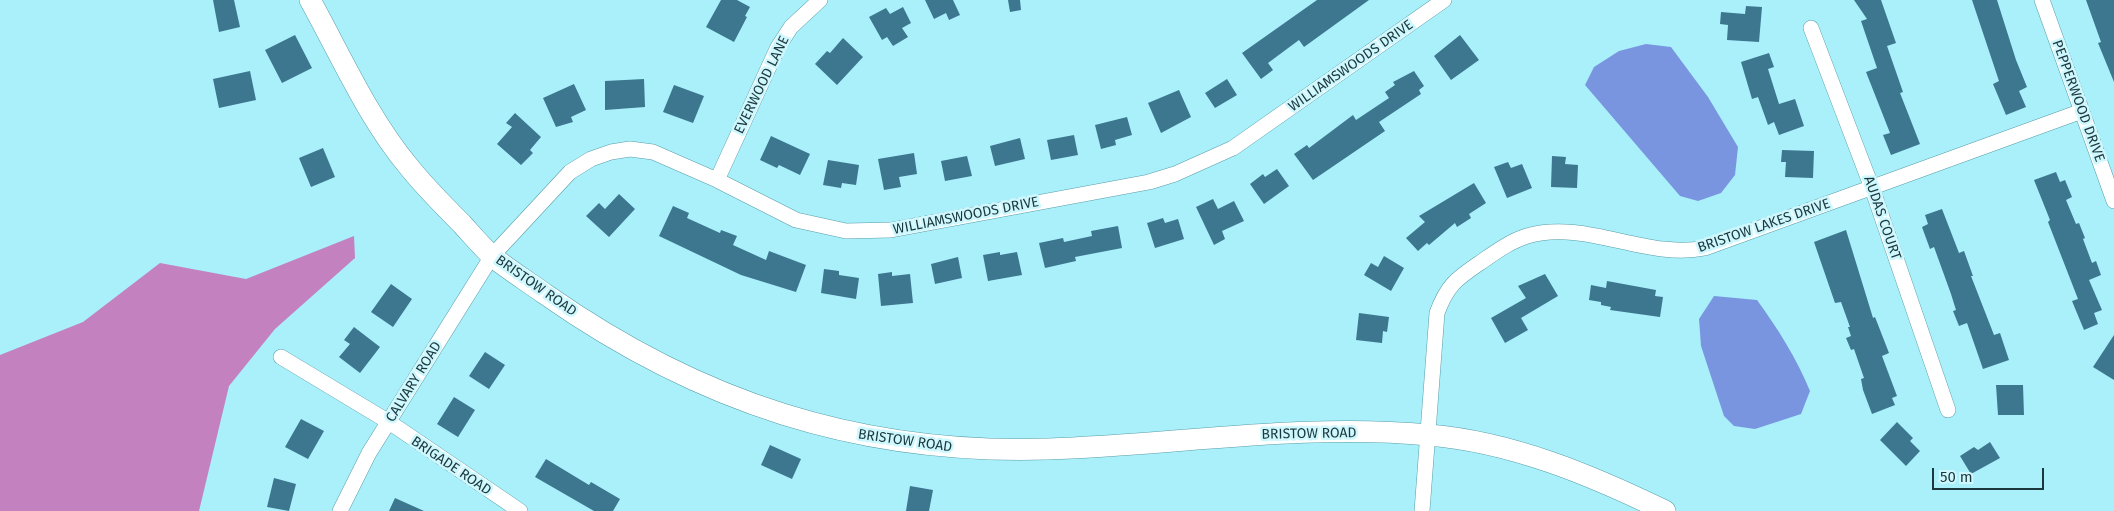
<!DOCTYPE html>
<html>
<head>
<meta charset="utf-8">
<style>
	body { margin:0 }
	#map { position:relative; width:2114px; height:511px; overflow:hidden; background:#a9f0fb; font-family:"Fira Sans",sans-serif }
	canvas { display:block }
	.scale { position:absolute; left:1932px; top:468px; width:112px; height:22px; box-sizing:border-box; border:2px solid #1b383d; border-top:0; padding-left:6px; font-size:15px; line-height:18px; white-space:nowrap; color:#1b383d; -webkit-text-stroke:4px #cff8fe; paint-order:stroke }
</style>
</head>
<body>
<div id="map">
<canvas width="2114" height="511"></canvas>
<div class="scale">50 m</div>
</div>
<script>
const g = document.querySelector('canvas').getContext('2d');
g.lineJoin = 'round';
function fill(path, color) {
  g.fillStyle = color;
  g.fill(path, 'evenodd');
}
function stroke(path, color, width, dash) {
  g.strokeStyle = color;
  g.lineWidth = width;
  g.lineCap = dash ? 'butt' : 'round';
  g.setLineDash(dash || []);
  g.stroke(path);
}
function write(font, color, halo, rows, align = 'center') {
  g.font = font + ' "Fira Sans",sans-serif';
  g.lineWidth = 5;
  g.setLineDash([]);
  g.textBaseline = 'middle';
  g.strokeStyle = halo;
  g.fillStyle = color;
  for (const [text, x, y, turn = 0] of rows) {
    g.save();
    g.translate(x, y);
    g.rotate((+turn || 0) * Math.PI / 180);
    g.textAlign = isNaN(turn) ? turn : align;
    if (halo) g.strokeText(text, 0, 0);
    g.fillText(text, 0, 0);
    g.restore();
  }
}
fill(new Path2D(`
	M354,236L355,258L275,329L229,386L199,511H0V355L83,322L160,263L246,279Z`), '#c381c0');
fill(new Path2D(`
	M1646,44L1671,47L1708,97L1738,147L1735,175L1721,193L1698,201L1680,196L1585,85L1594,67L1619,51Z
	M1714,296L1757,300C1778,329 1796,357 1810,391L1801,414L1755,429L1734,426L1724,416L1701,346L1699,319Z`), '#7a95e0');
fill(new Path2D(`
	M213,0H234L240,27L219,32Z
	M721,0H737L750,7L745,16L747,17L734,42L706,27Z
	M925,0H953L960,15L949,20L946,13L934,19Z
	M1008,0H1020L1021,10L1010,12Z
	M1317,0H1369L1304,47L1299,40L1268,63L1273,70L1261,79L1242,53Z
	M1854,0H1881L1896,43L1887,46L1903,92L1900,93L1920,144L1891,155L1883,135L1890,133L1866,72L1877,68L1861,21L1867,19Z
	M1972,0H1997L2016,60L2027,87L2019,91L2026,107L2006,115L1993,84L1999,81Z
	M2086,0H2114V82L2098,43L2101,42Z
	M1746,6L1762,7L1759,42L1727,40L1728,25L1720,24L1721,12L1745,14Z
	M903,7L911,23L902,28L908,37L893,46L887,37L882,40L869,17L886,8L890,14Z
	M295,35L312,68L282,83L265,50Z
	M1460,35L1479,60L1451,80L1434,56Z
	M843,38L863,57L837,85L815,64L827,51L830,53Z
	M1769,53L1774,67L1768,69L1779,104L1795,99L1804,126L1779,135L1774,122L1768,125L1758,97L1752,99L1741,62Z
	M250,71L256,100L219,108L213,79Z
	M1414,71L1424,86L1419,90L1421,94L1379,122L1385,131L1313,180L1294,154L1307,145L1309,148L1353,115L1356,120L1389,98L1385,92L1395,85L1393,82Z
	M644,79L645,107L605,110V81Z
	M1227,79L1237,95L1215,108L1205,93Z
	M574,84L586,110L571,117L573,122L556,127L543,98Z
	M674,85L704,96L693,123L663,112Z
	M1179,90L1191,117L1161,133L1148,103Z
	M515,113L541,137L530,150L533,153L521,165L497,144L512,127L506,123Z
	M1127,117L1132,135L1115,140L1116,145L1101,149L1095,125Z
	M1074,135L1078,155L1051,160L1047,140Z
	M771,136L810,154L800,175L779,165L777,168L760,160Z
	M1020,138L1025,159L995,166L990,146Z
	M323,148L335,177L311,187L299,158Z
	M1782,150L1814,151L1813,178L1785,177L1786,162H1781Z
	M914,153L917,174L899,177L901,187L884,190L878,159Z
	M967,156L972,176L945,181L941,161Z
	M1552,156L1566,157L1565,164L1578,165L1577,188L1551,187Z
	M828,160L859,165L856,185L842,183L841,188L823,185Z
	M1508,162L1511,168L1522,164L1532,188L1507,198L1494,167Z
	M1277,169L1289,186L1264,204L1250,184L1263,174L1265,177Z
	M2056,172L2060,182L2065,180L2072,197L2066,200L2076,224L2079,223L2085,238L2083,239L2092,263L2096,261L2101,275L2089,280L2102,310L2094,313L2098,324L2084,330L2072,301L2078,299L2048,222L2050,220L2034,180Z
	M1474,183L1486,203L1469,214L1471,218L1457,227L1455,223L1429,245L1427,243L1418,251L1406,238L1425,222L1419,216Z
	M619,194L635,209L609,237L586,216L599,203L605,209Z
	M1213,199L1218,209L1234,201L1244,221L1222,231L1225,239L1214,245L1196,207Z
	M673,206L689,213L687,218L720,233L721,230L737,236L733,245L766,260L769,251L806,265L796,292L741,275L659,236Z
	M1942,209L1959,253L1964,251L1973,276H1971L1994,335L2000,333L2009,360L1983,369L1967,323L1959,326L1953,311L1956,310L1951,294L1934,247L1930,249L1922,227L1928,224L1925,215Z
	M1163,218L1165,223L1178,219L1184,239L1155,248L1147,223Z
	M1118,226L1122,248L1075,257L1076,261L1045,268L1039,243L1063,238L1064,242L1092,236L1091,231Z
	M1846,230L1873,318L1875,317L1889,353L1882,356L1897,396L1892,398L1895,405L1872,414L1863,390L1861,379L1864,378L1854,349L1851,350L1846,338L1851,336L1848,327H1850L1841,302L1835,303L1814,242Z
	M1000,252V255L1017,252L1022,275L988,281L983,255Z
	M1384,256L1404,268L1391,291L1364,275L1371,263L1378,267Z
	M958,257L962,278L935,284L931,264Z
	M824,269L839,271V275L859,278L856,299L821,293Z
	M892,272V276L910,274L913,303L881,306L878,274Z
	M1545,274L1558,296L1521,318L1528,330L1505,343L1491,318L1526,298L1518,286Z
	M1607,281L1656,290L1655,296L1663,297L1660,317L1610,310L1611,307L1601,305V302L1589,300L1591,285L1606,288Z
	M391,284L412,299L393,327L371,312Z
	M1359,313L1389,317L1387,332L1383,331L1382,343L1356,340Z
	M354,327L380,347L360,373L339,357L350,344L344,340Z
	M2114,335V380L2093,367Z
	M485,352L505,365L489,389L469,376Z
	M1996,385H2023L2024,415H1998Z
	M454,397L475,410L458,437L437,424Z
	M301,419L324,431L308,459L285,447Z
	M1897,422L1913,438L1910,441L1920,451L1906,466L1880,440Z
	M1990,442L2000,458L1971,474L1960,456L1974,447L1978,450Z
	M770,445L801,459L792,479L761,465Z
	M546,459L589,485L591,482L620,499L613,511H594L535,477Z
	M274,478L296,484L289,511L267,507Z
	M910,486L933,490L929,511H906Z
	M395,498L424,511H389Z`), '#3d768f');
const minor = new Path2D(`
	M2042,0L2114,201
	M1811,28L1872,188L1948,410
	M717,180L778,47L791,27L820,0
	M281,357L389,422L520,511
	M340,511L369,453L492,256L570,172L591,159L611,152L630,149L653,152L717,180L796,220L846,231L891,230L1149,182L1175,174L1233,148L1444,0
	M1422,511L1437,313C1448,283 1458,278 1484,260C1497,251 1511,241 1527,236C1586,219 1646,260 1705,248L2082,111`);
const secondary = new Path2D(`
	M310,0C341,56 368,118 409,167C425,187 444,206 462,224C472,235 483,248 494,258C511,271 528,282 545,294C699,402 859,455 1048,449C1175,445 1302,423 1429,435C1512,442 1591,475 1665,511`);
stroke(minor, '#589da8', 16);
stroke(secondary, '#589da8', 22);
stroke(minor, '#fff', 15);
stroke(secondary, '#fff', 21);
write('14px', '#1b383d', '#cff8fe', [
	["WILLIAMSWOODS DRIVE",1351,66,-35],
	["EVERWOOD LANE",762,85,-64],
	["PEPPERWOOD DRIVE",2078,101,70],
	["WILLIAMSWOODS DRIVE",966,216,-11],
	["AUDAS COURT",1882,218,71],
	["BRISTOW LAKES DRIVE",1764,226,-19],
	["BRISTOW ROAD",536,286,35],
	["CALVARY ROAD",414,382,-58],
	["BRISTOW ROAD",1309,434,-1],
	["BRISTOW ROAD",905,441,8],
	["BRIGADE ROAD",451,466,34]
]);
</script>
</body>
</html>
